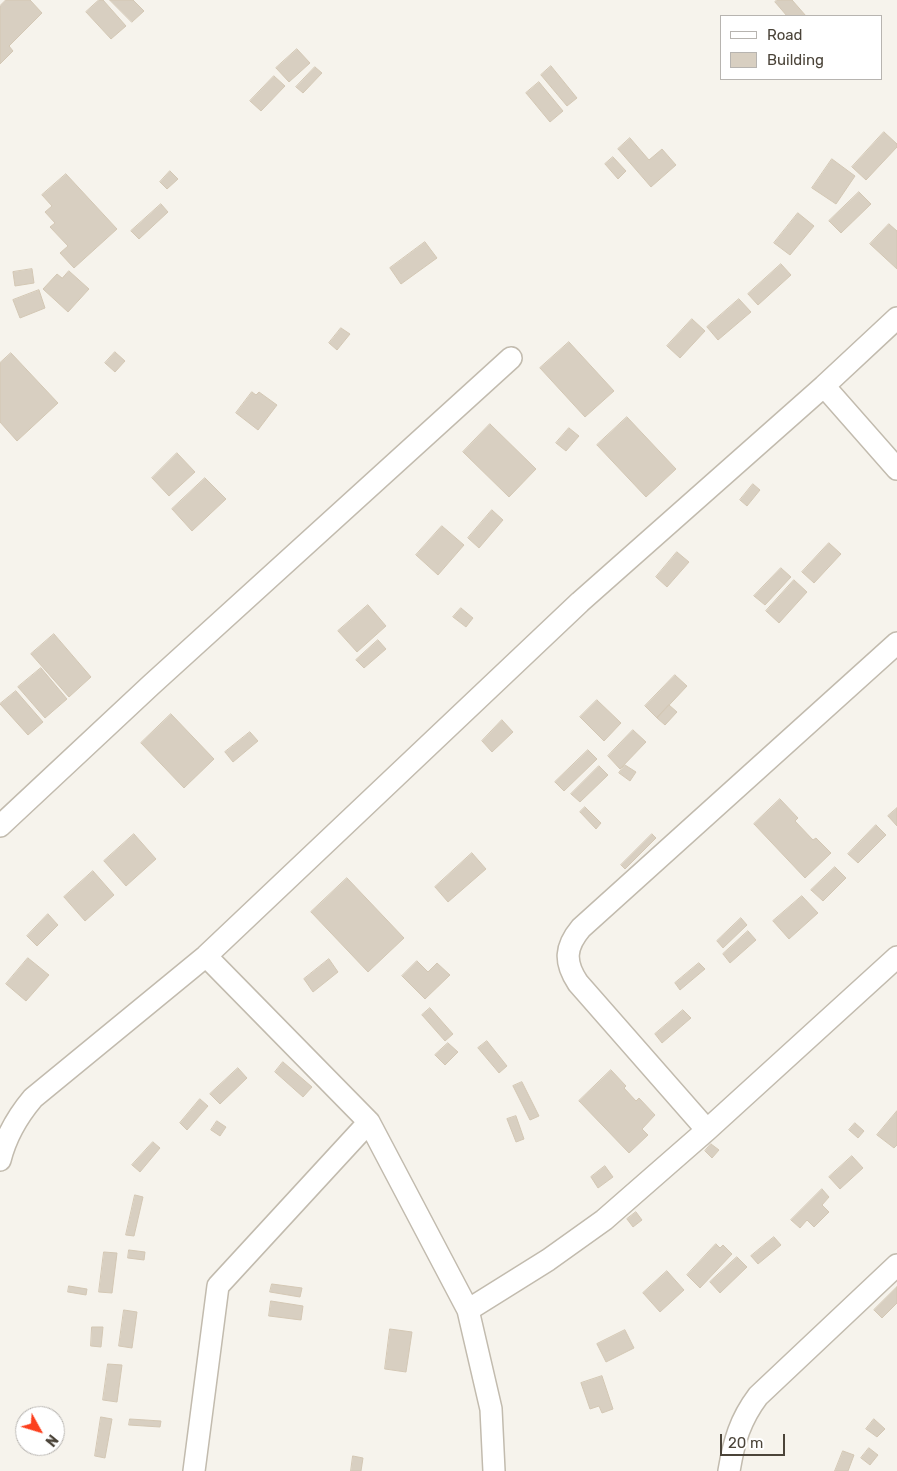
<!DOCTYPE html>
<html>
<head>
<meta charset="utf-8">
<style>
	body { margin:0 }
	#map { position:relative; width:897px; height:1471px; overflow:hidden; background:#f6f3ec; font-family:Rubik,sans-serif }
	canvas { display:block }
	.legend { position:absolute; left:720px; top:15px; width:162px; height:65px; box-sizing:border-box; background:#fff; border:1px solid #b7b4b0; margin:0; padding:6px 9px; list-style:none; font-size:15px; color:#4b4439 }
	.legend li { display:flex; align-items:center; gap:10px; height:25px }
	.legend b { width:25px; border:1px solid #b7b4b0 }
	.north { position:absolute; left:15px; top:1406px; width:50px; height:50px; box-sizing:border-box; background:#fff; border:1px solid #b7b4b0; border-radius:50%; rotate:129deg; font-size:14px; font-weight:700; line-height:20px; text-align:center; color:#4b4439 }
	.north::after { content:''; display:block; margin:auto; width:18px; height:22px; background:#fc3f1d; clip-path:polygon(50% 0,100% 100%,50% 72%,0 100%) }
	.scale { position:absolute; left:720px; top:1434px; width:65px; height:22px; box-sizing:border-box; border:2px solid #4b4439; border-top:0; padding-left:6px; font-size:15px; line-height:18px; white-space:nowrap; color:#4b4439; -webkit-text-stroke:4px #fff; paint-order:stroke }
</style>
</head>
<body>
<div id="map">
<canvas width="897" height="1471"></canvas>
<ul class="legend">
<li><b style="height:6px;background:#fff"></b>Road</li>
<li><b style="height:14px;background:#d8cfc1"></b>Building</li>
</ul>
<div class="north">N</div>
<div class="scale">20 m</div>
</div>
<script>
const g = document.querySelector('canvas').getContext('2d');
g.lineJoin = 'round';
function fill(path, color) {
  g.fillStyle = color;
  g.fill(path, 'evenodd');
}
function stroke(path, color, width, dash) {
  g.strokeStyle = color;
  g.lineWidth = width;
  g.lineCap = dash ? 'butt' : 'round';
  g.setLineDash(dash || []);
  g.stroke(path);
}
const building = new Path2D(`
	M6,0H30L42,13L9,46L13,51L0,64V6Z
	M99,0H103L126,26L111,39L86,12Z
	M110,0H133L144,11L132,22Z
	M777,0H792L806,16H787L775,2Z
	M297,49L310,63L289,82L276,68Z
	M551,66L577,98L567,106L541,75Z
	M315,67L322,73L303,93L296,87Z
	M274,76L285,86L261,111L250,101Z
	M539,82L563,111L550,122L526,93Z
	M884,132L897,144V147L866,180L852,167Z
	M630,138L649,160L662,149L676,165L651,187L618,149Z
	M613,157L626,171L618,179L605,164Z
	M832,159L855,176L836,204L812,188Z
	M170,171L178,179L167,189L160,182Z
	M66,174L117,229L74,268L60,253L68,246L50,227L55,223L45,212L52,206L42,195Z
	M859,192L871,204L841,233L829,221Z
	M161,204L168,212L139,239L131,231Z
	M798,213L814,226L790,255L774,243Z
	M889,224L897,231V269L870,244Z
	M425,242L437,258L401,284L390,268Z
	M781,264L791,275L758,305L748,294Z
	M32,269L34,283L15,286L13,272Z
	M69,271L89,289L68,312L43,289L57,274L62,278Z
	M39,290L45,308L20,318L13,300Z
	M739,299L751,312L718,340L707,327Z
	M692,319L705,331L680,358L667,346Z
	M341,328L350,334L337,350L329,343Z
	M569,342L614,391L585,417L540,368Z
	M115,352L125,361L115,372L105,363Z
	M11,353L58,403L17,441L0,422V363Z
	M252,392L256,395L259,392L277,405L258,430L236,413Z
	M627,417L676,469L646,497L597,445Z
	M490,424L536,469L509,497L463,452Z
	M569,428L579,436L566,451L556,443Z
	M177,453L195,472L169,496L152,478Z
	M205,478L226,499L192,531L172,509Z
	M753,484L760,490L747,506L740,500Z
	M492,510L503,520L479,548L468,538Z
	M442,526L464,545L438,575L416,555Z
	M829,543L841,554L814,583L802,572Z
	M677,552L689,562L667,587L656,577Z
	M781,568L791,577L765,605L754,596Z
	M794,580L807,592L779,623L766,611Z
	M368,605L386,626L357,652L338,631Z
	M461,608L473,618L466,627L453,617Z
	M54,634L91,677L69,697L31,654Z
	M378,640L386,649L364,668L356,660Z
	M41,668L67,699L45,718L18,687Z
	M675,675L687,686L657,718L645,706Z
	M16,691L43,722L28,735L0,704Z
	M597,700L621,723L604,741L580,717Z
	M669,705L677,712L665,725L657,718Z
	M171,714L214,759L184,788L141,743Z
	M502,720L513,732L492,752L482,741Z
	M633,730L646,742L620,769L608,756Z
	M250,732L258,741L233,762L225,752Z
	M588,750L597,759L564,791L555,782Z
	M625,765L636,772L630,781L619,773Z
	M599,766L608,775L580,802L571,794Z
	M780,799L798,818L795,821L813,840L816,838L831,853L805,878L754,824Z
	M585,807L601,823L596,829L580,812Z
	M897,808V826L888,816Z
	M876,825L886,835L858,863L848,854Z
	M134,834L156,859L126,886L104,861Z
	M652,834L656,838L625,869L621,865Z
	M472,853L486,869L448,902L435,887Z
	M835,867L846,878L823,901L811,890Z
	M93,871L114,895L85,921L64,897Z
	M347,878L404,938L368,972L311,912Z
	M802,896L818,913L789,939L773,921Z
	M48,914L58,925L37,946L27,936Z
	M741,918L747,925L723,948L717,941Z
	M748,931L756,940L730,963L723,954Z
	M28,958L49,975L26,1001L6,984Z
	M329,959L338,972L313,992L304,979Z
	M417,961L428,972L437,963L450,975L425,999L402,976Z
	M699,963L705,969L680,990L675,983Z
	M430,1008L453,1034L445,1041L422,1015Z
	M683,1010L691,1018L662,1043L655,1034Z
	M487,1041L507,1066L499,1073L478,1048Z
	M448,1043L458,1052L445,1065L435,1055Z
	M283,1062L312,1087L303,1097L275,1072Z
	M238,1068L247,1078L220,1104L210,1094Z
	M611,1070L626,1086L624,1088L636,1101L639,1098L655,1115L642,1129L648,1135L629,1153L579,1101Z
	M522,1082L539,1116L530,1120L513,1086Z
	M200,1099L208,1106L187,1130L180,1123Z
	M897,1111V1145L894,1148L877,1135Z
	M516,1116L524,1139L516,1142L507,1119Z
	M217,1121L226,1127L220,1136L211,1130Z
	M855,1123L864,1131L858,1138L849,1130Z
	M153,1142L160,1148L140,1172L132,1165Z
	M711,1144L719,1150L712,1158L705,1151Z
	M852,1156L863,1168L840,1189L829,1177Z
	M605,1166L613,1177L598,1188L591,1177Z
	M822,1189L829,1197L822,1205L829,1212L814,1227L807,1220L800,1228L791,1220Z
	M135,1195L143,1197L134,1236L126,1235Z
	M636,1212L642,1220L633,1227L627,1219Z
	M774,1237L781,1245L758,1264L751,1256Z
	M716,1244L720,1248L723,1245L732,1254L700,1288L687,1275Z
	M129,1250L145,1252L144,1260L128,1258Z
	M104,1252L117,1253L112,1293L99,1292Z
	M737,1257L747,1267L720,1293L710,1282Z
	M667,1271L684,1290L660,1312L643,1293Z
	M272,1284L302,1288L300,1297L270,1292Z
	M69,1286L87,1289L86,1295L68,1292Z
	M897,1287V1303L882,1318L874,1310Z
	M271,1301L303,1306L301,1320L269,1316Z
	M124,1310L137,1312L132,1348L119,1346Z
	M92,1327H103L101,1347L91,1346Z
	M390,1329L412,1332L406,1372L385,1369Z
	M625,1330L634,1348L606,1362L597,1344Z
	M108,1364L122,1365L117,1402L103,1400Z
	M602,1376L613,1409L602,1413L599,1406L590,1409L581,1383Z
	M101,1417L112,1419L105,1458L95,1456Z
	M130,1419L161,1421L160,1427L129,1425Z
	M874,1419L885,1429L877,1437L866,1429Z
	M869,1448L878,1455L870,1465L861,1458Z
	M843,1451L854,1455L848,1471H835Z
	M353,1456L363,1458L361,1471H351Z`);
fill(building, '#d8cfc1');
stroke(building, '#d3c7b4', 1);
const street = new Path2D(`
	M824,386L897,469
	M0,826L151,685L511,358
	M206,956L369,1122L468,1310L491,1409L494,1471
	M707,1130L578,983C564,962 565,947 581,928L897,643
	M0,1160C6,1136 17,1117 33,1098L206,956L580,602L824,386L897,318
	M468,1310L548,1260L604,1220L707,1130L897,957
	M194,1471L218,1286L369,1122
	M729,1471C734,1441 740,1420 758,1396L897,1265`);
stroke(street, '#c2bbae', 24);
stroke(street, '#fff', 21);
</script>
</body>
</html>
